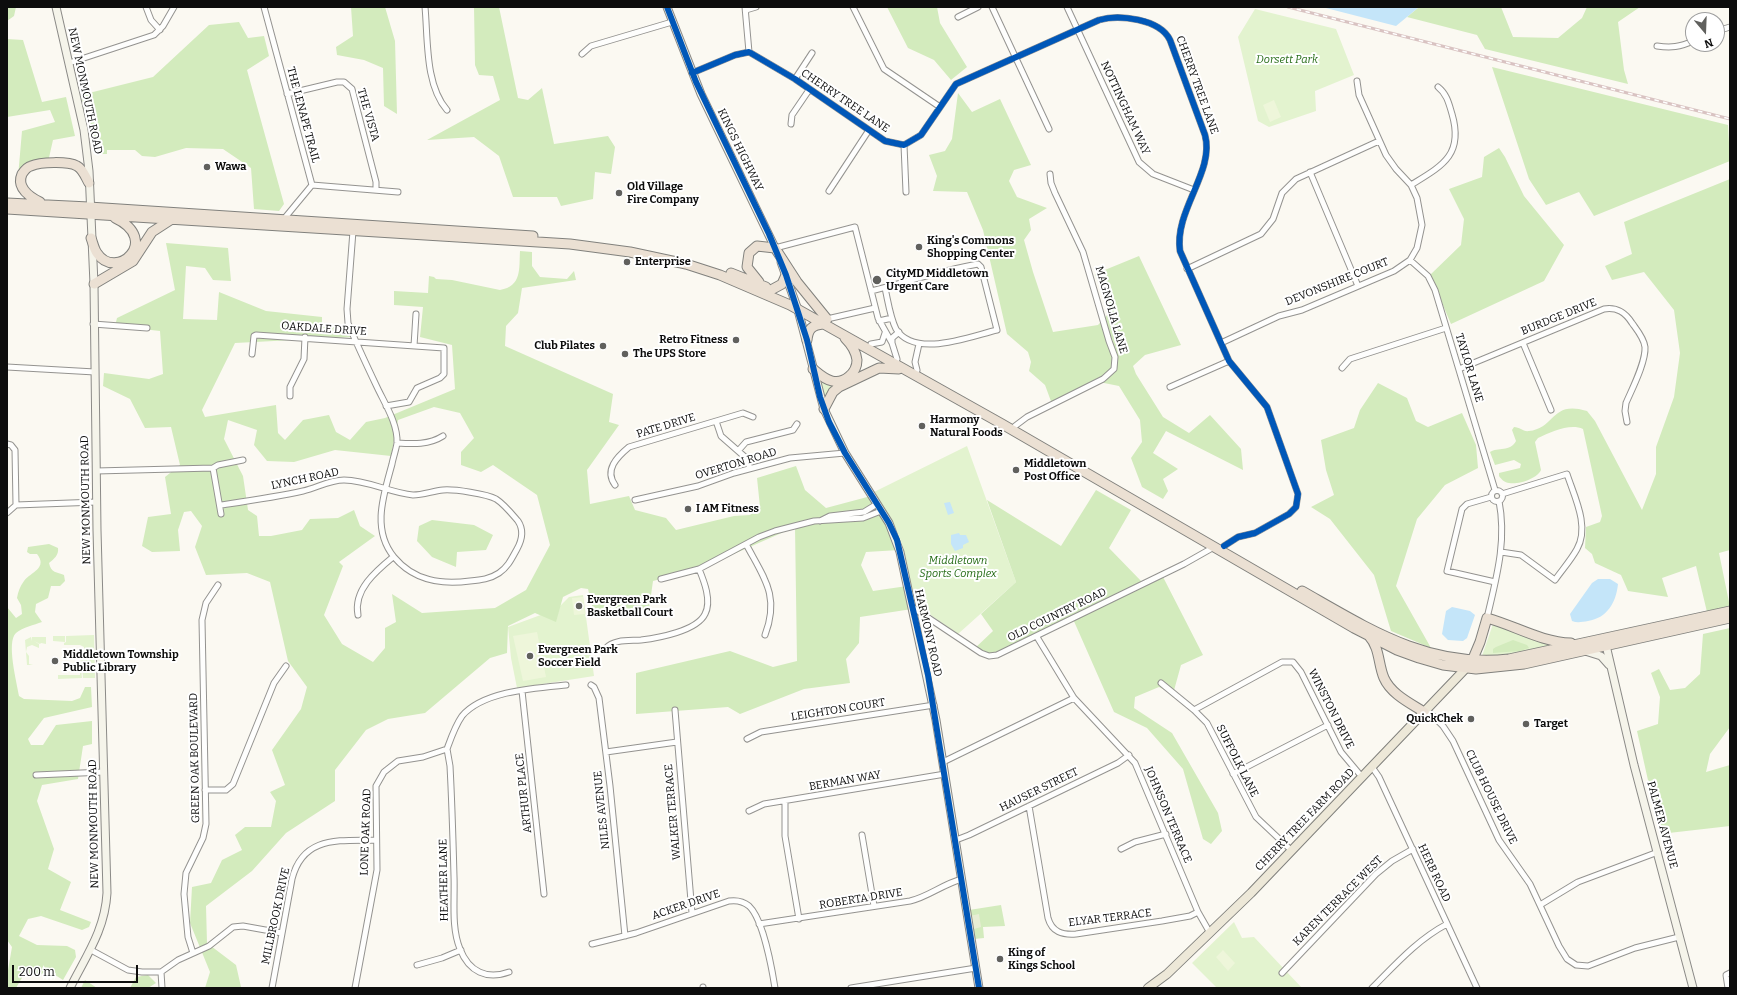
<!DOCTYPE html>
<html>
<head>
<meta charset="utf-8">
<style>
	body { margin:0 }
	#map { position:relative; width:1737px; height:995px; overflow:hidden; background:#fbf9f2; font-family:Bitter,serif }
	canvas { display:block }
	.frame { position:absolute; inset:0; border:8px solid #0d0d0d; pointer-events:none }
	.north { position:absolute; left:1685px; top:12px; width:40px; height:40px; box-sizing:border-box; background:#fff; border:1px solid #9e9e9e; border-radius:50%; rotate:161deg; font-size:11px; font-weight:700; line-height:16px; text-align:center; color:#0d0d0d }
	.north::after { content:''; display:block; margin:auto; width:14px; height:18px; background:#60605d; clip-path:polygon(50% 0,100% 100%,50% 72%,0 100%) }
	.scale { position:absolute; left:12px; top:965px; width:126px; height:18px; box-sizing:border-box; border:2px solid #0d0d0d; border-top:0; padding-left:5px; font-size:12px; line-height:14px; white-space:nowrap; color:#0d0d0d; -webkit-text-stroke:3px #fff; paint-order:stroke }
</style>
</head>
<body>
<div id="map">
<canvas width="1737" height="995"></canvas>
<div class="frame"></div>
<div class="north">N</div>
<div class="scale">200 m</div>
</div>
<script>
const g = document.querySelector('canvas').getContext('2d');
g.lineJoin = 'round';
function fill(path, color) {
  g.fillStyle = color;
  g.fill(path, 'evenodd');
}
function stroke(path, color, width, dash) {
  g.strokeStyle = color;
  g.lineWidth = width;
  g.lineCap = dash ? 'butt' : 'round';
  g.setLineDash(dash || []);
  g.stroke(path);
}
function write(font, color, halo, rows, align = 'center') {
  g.font = font + ' Bitter,serif';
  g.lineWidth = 4;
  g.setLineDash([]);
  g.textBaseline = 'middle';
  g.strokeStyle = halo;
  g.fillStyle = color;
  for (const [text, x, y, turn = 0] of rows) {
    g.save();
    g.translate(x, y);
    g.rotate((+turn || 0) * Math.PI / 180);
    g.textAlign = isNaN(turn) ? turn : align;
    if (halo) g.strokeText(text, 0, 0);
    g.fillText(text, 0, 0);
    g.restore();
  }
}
fill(new Path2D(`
	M1255,9L1336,29L1354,75L1315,91L1316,111L1269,127L1258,121L1238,37Z
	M820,377L835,384L825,398Z
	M967,446L1016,582L958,634C946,625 931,617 921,606C907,587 909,562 901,541C895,523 884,508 874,492Z
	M583,595L594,676L517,688L511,658L508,627L557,609L569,597Z
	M1493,624C1513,630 1532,641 1552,645V646L1507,656H1482Z
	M94,635L95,678H83L81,653L84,651V647L80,645H64V643L66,642V636Z
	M65,636V642L53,641V636Z
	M31,637L32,641V637H46V644L41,643L40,644L34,641L39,644V648L32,645L27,647L26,652L29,656V664L33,665H27L25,640Z
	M80,658L82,678L58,679V675H80Z
	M1234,922L1242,938L1254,937L1302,988H1217L1192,963Z`), '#e3f3cf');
fill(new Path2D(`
	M7,7H16L14,16L7,21Z
	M351,7H385L395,41L397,114L384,106L383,68L364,60L337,55L336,47L353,36Z
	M474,7H499L518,98L528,100L542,88L554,144L608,136L615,147L611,174L595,172L593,199L561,206L557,197H513L499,156L474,137L427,140L500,100L493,76L479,75L475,65Z
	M887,7H937L940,23L967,67L951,80L934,60L908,48Z
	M1419,7H1501L1513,37L1558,38L1582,18L1587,7H1640L1618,22L1624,70L1628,84L1485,49L1477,35L1407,17Z
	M239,22L248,38L264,36L269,56L247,70L284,204L279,211L254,209L251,168L223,149L186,148L155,157L142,156L135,150H107V154H96L81,95L153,77L209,25Z
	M7,39L23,40L42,102L66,97L75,136L53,140L48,162L18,177L22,131L55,122L50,110L7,117Z
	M1492,67L1728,125L1730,161L1594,216L1579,192L1546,205L1529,179Z
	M958,93L972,112L1000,99L1031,165L1014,170L1009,181L1017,197L1047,208L1029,219L1031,230L1024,240L1033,272L1053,332L1098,325L1110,312L1095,274L1139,256L1181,345L1145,355L1133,366L1136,374L1163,417L1189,433L1210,415L1241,449L1243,470L1166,431L1153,453L1178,469L1163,479L1168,491L1163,499L1142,487L1131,458L1142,442L1140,420L1119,386L1099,382L1052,404L1045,385L1029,371L1031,362L1028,352L1007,334L983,230L967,192L933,191L937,176L929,155L945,151L952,139Z
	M1499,148L1505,157L1524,196L1564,245L1544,281L1451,324L1430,275L1461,245L1464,219L1449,189L1482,177L1484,157Z
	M1730,179V550L1719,553L1730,607L1707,612L1696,566L1662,578L1668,597L1628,591L1621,575L1595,563L1592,554L1585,548L1586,527L1600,522L1602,516L1583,429C1570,423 1551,432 1538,438L1535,442L1541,470C1538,478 1519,485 1509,483C1505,483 1501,479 1499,476V473L1520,468L1521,464L1514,460L1495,465L1490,452C1498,447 1510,452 1516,441L1512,430L1514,427C1520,427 1523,432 1529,431C1556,428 1551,400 1587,411L1595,421L1642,510L1656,474V447L1674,397L1680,353L1674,310L1644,272L1612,280L1605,266L1632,254L1624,222Z
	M166,243L228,248L231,281L213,280L205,268L186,266L183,319L217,320L219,292L266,311L322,317V327L346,326L352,337L235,343L202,410L205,417L276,405L278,433L285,440L303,420L329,415L336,432L350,440L366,422L385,418L455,389L452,345L420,337L423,307L394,305V291L428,293L429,276L434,277L436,279L452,280L500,290C522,286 519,269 520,251L532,252V266L540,277L567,279L574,271L576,280L522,288L518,313L506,326L505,346L613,394L609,422L619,425L587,470L590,504L629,496L635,510L666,518L676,530L734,516L750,515L760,507L757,478L796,466L805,490L826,508L871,496L896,539L899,550L866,552L861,565L873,591L907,586L912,609L860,617L859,643L846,659L850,683L804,689L740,714L728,707L636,714V673L730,651L773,667L797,661L795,527L702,568L653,581L649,609L595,618L588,589L581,588L563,597L556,622L535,613L508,626L507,653L490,658L425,713L388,719L366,730L335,770V801L286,833L252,871L206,906L207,943L236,965L241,987L205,988L210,972L190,923L192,887L211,883L222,860L242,850L235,835L245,827H271L276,801L270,792L285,785L272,750L301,709L307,687L288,661L270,582L247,573L206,575L195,547L202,526L191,511L184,512L178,530L180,551L152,552L142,546L148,517L171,514L165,477L180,465L171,427L145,428L130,399L103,386L104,373L149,379L163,374L160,331L115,326L117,318L175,290ZM434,407L460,413L474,438L461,452V465L481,472L493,465L537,495L550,545L526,590L495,608L422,613L392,594L396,622L385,628V648L373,662L342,644L324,615L343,566L339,562L375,536L360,526L354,510L338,518L310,519L302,530L271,536H259L257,516L248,510L243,476L224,439L228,420L257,430L254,445L267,461L294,462L335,450L391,456L398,420Z
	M1378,383L1407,398L1416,421L1428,427L1462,413L1476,445L1478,468L1445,485L1417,519L1396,586L1431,648L1391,631L1374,575L1330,519L1311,507L1334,495L1326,470L1321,440L1354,428L1360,410Z
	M1096,490L1131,510L1109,548L1143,583L1162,575L1203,655L1181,665L1173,694L1159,687L1135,697L1134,708L1172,733L1218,813L1222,831L1211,844L1203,839L1183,769L1147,728L1114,712L1073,619L987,657L973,650L993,631L981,614L1016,582L987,500L1061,546Z
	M432,520L474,525L493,535L486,550L457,552L456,567L432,557L417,541L419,526Z
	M49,544L58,548C59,555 54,559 49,563C51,573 57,572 64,575L65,581L60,586H51L48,598L36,604L35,612L42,622C34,625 23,627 16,633C6,642 17,683 19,696L24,699L72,701L80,698L85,687H91L92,707L44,718L28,739L31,745H43L56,725L92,721V744L83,746L78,779L42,785L37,801L54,849L48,869L71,882L60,910L91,922L89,927L82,930L41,916L28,919L19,936L37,945L67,946L75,950L76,957L63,980L52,973L23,976L16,988H7V976L12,947L7,940V607L16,618L22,614L21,605L17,598C18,592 20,586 24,581C31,572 48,568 37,554H30L27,552L28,547Z
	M1730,628V727L1710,754L1706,772L1730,765V826L1660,834L1637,731L1658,724L1660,697L1651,673L1659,669L1670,690L1685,688L1700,674L1703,634Z
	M1513,640L1527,645L1529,648L1520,651L1493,653V649L1496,647Z
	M1001,905L1005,926L983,927L984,938L974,939L969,910Z
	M148,975L156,983L148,988H130L136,977Z
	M85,980L97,988H81Z`), '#d3ebbd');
fill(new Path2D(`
	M979,914L981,927L967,931L965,917Z`), '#e7edd4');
fill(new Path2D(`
	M1274,100L1281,117L1270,122L1263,105Z
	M583,597L585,614L574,615L572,598Z
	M537,632L546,677L523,681L513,636Z
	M1223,950L1235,963L1228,971L1216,957Z`), '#eef6da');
fill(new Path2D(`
	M1322,7H1419L1396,26Z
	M950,502L954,513L948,515L944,503Z
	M959,533L960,535H966L969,542L963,545V548L955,551L951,544V535Z
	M1598,579H1610L1618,584C1616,603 1607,618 1588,621C1582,622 1577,623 1572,621L1570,614L1592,583Z
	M1452,607L1470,611L1475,615L1467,638L1463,641L1448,640L1442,634L1446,611Z`), '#c4e5f9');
const street = new Path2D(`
	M146,7L151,20L160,30
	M264,7L312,185
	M425,7C428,39 425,85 447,110
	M745,7L749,52
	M853,7L884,69L940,107
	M992,7L1049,129
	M1067,7L1139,162L1153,174L1194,190
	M746,10L756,7
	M958,17L978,7
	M1717,31L1730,27
	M1657,46C1671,48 1680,47 1693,41
	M582,54L591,46L672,22
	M69,63L154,35L163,26L174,7
	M692,73L735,55L749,52L795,79L885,141L904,145L921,135L956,84L1099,20C1119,14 1160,19 1170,40L1205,135C1215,172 1174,210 1180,251L1229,361L1267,407L1298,494L1296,507L1289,514L1255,533L1238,537L1224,546
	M795,79L812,53
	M287,94L337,82H344L352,89L376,182V189
	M791,124L792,115L809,90
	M904,145L906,192
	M1310,172L1358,286
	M312,185L398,192
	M1411,185C1442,166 1464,155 1452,114C1449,104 1447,94 1438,87
	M829,191L869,130
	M283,220L312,185
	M775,248L855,227L878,318L892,343L897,359
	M1410,260L1428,276L1435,290L1495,490
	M1187,269L1261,234L1273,219L1282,193L1296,179L1379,141
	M871,291C906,282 943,270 978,264L981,267L997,330C971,336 915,359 896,329C890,317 888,301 885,288
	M827,319L875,308
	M879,321L892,318
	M93,324L147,328
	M892,343V338L899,332
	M1221,343L1279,316L1302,310L1394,271L1410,260L1417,248L1422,225L1417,198L1411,185L1396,169L1386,155L1359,95L1357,81
	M1523,343L1551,410
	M871,344L882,342L885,333
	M414,346L416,314
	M252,354L254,336L256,335L444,348V374L440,378L417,388L409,402L386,406
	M7,367L95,372
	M1342,368L1350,359L1446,328
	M1459,369L1604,309C1617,307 1625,312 1632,323C1637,330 1644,338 1645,347C1646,362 1632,389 1626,403L1625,411L1627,422
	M917,370L915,362L919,344
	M1170,387L1229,361
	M290,396V387L304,359L305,337
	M716,421L721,436L745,457L750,468
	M1015,426L1027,417L1103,379L1114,369L1115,357L1109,341L1083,252L1055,193L1051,183L1050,174
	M397,443C413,444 429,445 443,436
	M7,444L11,445L15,450L16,505
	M738,451L746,442L793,430L797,424
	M213,468L221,514
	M213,468L218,465L243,460
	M96,471L213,468
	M615,485C604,470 617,457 629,447L743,413L753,417
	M1491.5 496a5.5 5.5 0 1 1 11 0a5.5 5.5 0 1 1-11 0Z
	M1491,497L1467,504L1462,509L1447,571L1495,582
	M635,500L698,486L734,473L790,458L845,453
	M221,505C248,501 276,497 303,491C317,488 329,480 344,480C368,480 390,493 413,495C423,495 433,491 443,490C454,489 487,494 496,499C504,504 512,514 518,521C524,530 522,540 517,549C512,558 508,567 499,573C490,579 481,580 470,581C441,585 414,581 394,557C371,529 384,494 392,464C393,458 396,450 397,443C398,424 385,404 377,387C367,366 357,345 348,323L347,309L353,231
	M7,513L16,505L97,502
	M820,521L830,516L864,512L877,504
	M746,544C764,578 780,596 765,635
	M1501,552L1521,555L1555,580C1562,570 1571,560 1577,549C1590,526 1574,496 1567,474L1502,494
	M661,579L699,569L759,537L775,531L814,521L863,518L881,511
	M912,607L981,653L989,656L997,655L1184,564L1214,547
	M358,615C353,590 376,571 393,557
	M1487,618C1496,579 1507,542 1499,501
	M1037,637L1074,698L1135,763L1198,912L1210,933
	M606,648C614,639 630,641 641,640C658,638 697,631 705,614C712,601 704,581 699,569
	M1161,683L1194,710L1207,723L1256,817L1292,851
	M591,685L594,687L599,698L610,786L625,936
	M522,691L544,894
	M675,710L692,913
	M1194,710L1282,662H1293L1301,672L1341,752L1362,777
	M1427,710L1443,726L1453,741L1499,840L1530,884L1559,946L1567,959L1576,965L1588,966L1635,948L1679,937
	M747,739L761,732L934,705
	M447,749L450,766C452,803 453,839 454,876C455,900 451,927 460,949C469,972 487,980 509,972
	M606,752L677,742
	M943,762L1074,698
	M1372,767L1379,777L1477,988
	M1233,774L1328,725
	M36,775L104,772
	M205,790H226L233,784L274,683L286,666
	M785,801V836L799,919
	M1029,806L1048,918C1052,932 1062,935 1076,934L1162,921L1190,916L1198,912
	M749,811L764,804L945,774
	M862,835L874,906
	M956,840L969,835L1118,763L1129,755
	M1121,849L1135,842L1166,834
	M1540,905L1578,882L1658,852
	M759,924L910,901C928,897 943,884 962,879
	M592,944L636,933L729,901C736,900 743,901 749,906C763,919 772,969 775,988
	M91,950L128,970L142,972H161L178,960L209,946L233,927L243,926L282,933
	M193,953L188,937L184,894L186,873L203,838L206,824L202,620L206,603L218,585
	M417,965L442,958L461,950
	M161,972L162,988
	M1282,973L1376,874L1392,861L1413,849
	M703,987V988
	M272,988L292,879C303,835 340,841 376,840
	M355,988L377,870L376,786L384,772L398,761L423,757L447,749C451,738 455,726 462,716C483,691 535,688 566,685
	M851,988L976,968
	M1372,988C1396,964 1417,940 1447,924
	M1728,988L1726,975L1730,973`);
const secondary = new Path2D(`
	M56,7L84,130L89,171L94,284L97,530L107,893C105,930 86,956 70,988
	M667,7L701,94L777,252
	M781,262L798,310L824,409L845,453L889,523L900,552L936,720L979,988
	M1605,641L1634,765L1693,988
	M1585,651L1601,656L1609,665`);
const primary = new Path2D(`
	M1148,988L1167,974L1251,893L1469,665`);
const highway = new Path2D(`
	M40,202C30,197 16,188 22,174C24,171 27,167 31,166C40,162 68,161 77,166C83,169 86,178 89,183
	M7,203L89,207L533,236
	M7,209L570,244L630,252L686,264L720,275L790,305L1002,424L1354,628L1397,650L1419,658L1443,665L1476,669L1524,664L1730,618
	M91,238C93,243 94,249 97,253C116,282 162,240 115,218
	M731,273L766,287
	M759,282L747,267L749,253L757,246L775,248L797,282L827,319
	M94,284L133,261L152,232L172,219
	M771,290L782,284L786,275
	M807,340C808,329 812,325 823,324
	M813,369C819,374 824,379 832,381C844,384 857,373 857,360C856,351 851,344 845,338
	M824,409L833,392L839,387L879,368L899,369
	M1302,591C1369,629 1428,668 1509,659L1730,611
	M1369,636C1380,648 1378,664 1384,678C1391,694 1410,703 1424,712
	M1472,661L1480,642L1487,618C1516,626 1541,642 1571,643`);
stroke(street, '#949390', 7);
stroke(secondary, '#8b8a87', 9);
stroke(primary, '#81817d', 10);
stroke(highway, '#81817d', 11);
stroke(street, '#fefefd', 5);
stroke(secondary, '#f5f4ea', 7);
stroke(primary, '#ede8d8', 8);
stroke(highway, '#ebe0d3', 9);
const rail = new Path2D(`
	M1288,7L1730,119`);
stroke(rail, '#d9c3c2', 3);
stroke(rail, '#fff', 1.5, [4.5]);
stroke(new Path2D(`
	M667,7L696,82L769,234L786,275L807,340L820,397L829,422L845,453L889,523L897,540L928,675L979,988
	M692,73L735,55L749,52L795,79L885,141L904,145L921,135L956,84L1099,20C1119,14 1160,19 1170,40L1205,135C1215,172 1174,210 1180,251L1229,361L1267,407L1298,494L1296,507L1289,514L1255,533L1238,537L1224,546`), '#0057b8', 6);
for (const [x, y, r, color] of [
	[207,167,4,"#60605d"],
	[619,193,4,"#60605d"],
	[919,247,4,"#60605d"],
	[627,262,4,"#60605d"],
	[877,280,5,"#60605d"],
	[736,340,4,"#60605d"],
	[603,346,4,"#60605d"],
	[625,354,4,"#60605d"],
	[922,426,4,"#60605d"],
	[1016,470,4,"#60605d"],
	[688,509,4,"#60605d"],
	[579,606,4,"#60605d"],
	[530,656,4,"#60605d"],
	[55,661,4,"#60605d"],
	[1471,719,4,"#60605d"],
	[1526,724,4,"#60605d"],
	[1000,959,4,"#60605d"]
]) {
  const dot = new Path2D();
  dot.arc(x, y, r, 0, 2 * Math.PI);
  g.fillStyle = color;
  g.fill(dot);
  stroke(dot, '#fff', 1.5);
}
write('italic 11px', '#266c17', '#fff', [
	["Dorsett Park",1287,60],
	["Middletown",958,561],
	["Sports Complex",958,574]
]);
write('11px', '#0d0d0d', '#fff', [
	["CHERRY TREE LANE",1197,85,70],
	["NEW MONMOUTH ROAD",85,91,78],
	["CHERRY TREE LANE",845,101,34],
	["NOTTINGHAM WAY",1125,108,65],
	["THE LENAPE TRAIL",303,115,75],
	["THE VISTA",368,115,74],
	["KINGS HIGHWAY",740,150,64],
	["DEVONSHIRE COURT",1337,282,-22],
	["MAGNOLIA LANE",1111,310,74],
	["BURDGE DRIVE",1559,317,-22],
	["OAKDALE DRIVE",324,329,4],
	["TAYLOR LANE",1469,368,73],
	["PATE DRIVE",666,426,-17],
	["OVERTON ROAD",736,464,-17],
	["LYNCH ROAD",305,479,-12],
	["NEW MONMOUTH ROAD",86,500,-91],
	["OLD COUNTRY ROAD",1057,615,-26],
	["HARMONY ROAD",928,633,77],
	["WINSTON DRIVE",1331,709,63],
	["LEIGHTON COURT",838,710,-9],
	["GREEN OAK BOULEVARD",195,758,-91],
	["SUFFOLK LANE",1237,761,63],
	["BERMAN WAY",845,781,-10],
	["HAUSER STREET",1039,790,-26],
	["ARTHUR PLACE",524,793,-96],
	["CLUB HOUSE DRIVE",1491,797,64],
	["NILES AVENUE",602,810,-96],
	["WALKER TERRACE",673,812,-95],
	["JOHNSON TERRACE",1168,815,67],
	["CHERRY TREE FARM ROAD",1305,820,-46],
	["NEW MONMOUTH ROAD",94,824,-91],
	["PALMER AVENUE",1662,825,75],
	["LONE OAK ROAD",366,832,-88],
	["HERB ROAD",1434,873,65],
	["HEATHER LANE",444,880,-91],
	["ROBERTA DRIVE",861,899,-9],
	["KAREN TERRACE WEST",1338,901,-45],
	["ACKER DRIVE",686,905,-19],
	["MILLBROOK DRIVE",276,916,-78],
	["ELYAR TERRACE",1110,918,-7]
]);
write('bold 11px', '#0d0d0d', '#fff', [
	["Wawa",215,167],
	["Old Village",627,187],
	["Fire Company",627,200],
	["King's Commons",927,241],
	["Shopping Center",927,254],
	["Enterprise",635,262],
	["CityMD Middletown",886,274],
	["Urgent Care",886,287],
	["Retro Fitness",728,340,"right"],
	["Club Pilates",595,346,"right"],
	["The UPS Store",633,354],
	["Harmony",930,420],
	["Natural Foods",930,433],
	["Middletown",1024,464],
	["Post Office",1024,477],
	["I AM Fitness",696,509],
	["Evergreen Park",587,600],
	["Basketball Court",587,613],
	["Evergreen Park",538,650],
	["Soccer Field",538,663],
	["Middletown Township",63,655],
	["Public Library",63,668],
	["QuickChek",1463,719,"right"],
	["Target",1534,724],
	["King of",1008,953],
	["Kings School",1008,966]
], 'left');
</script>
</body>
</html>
